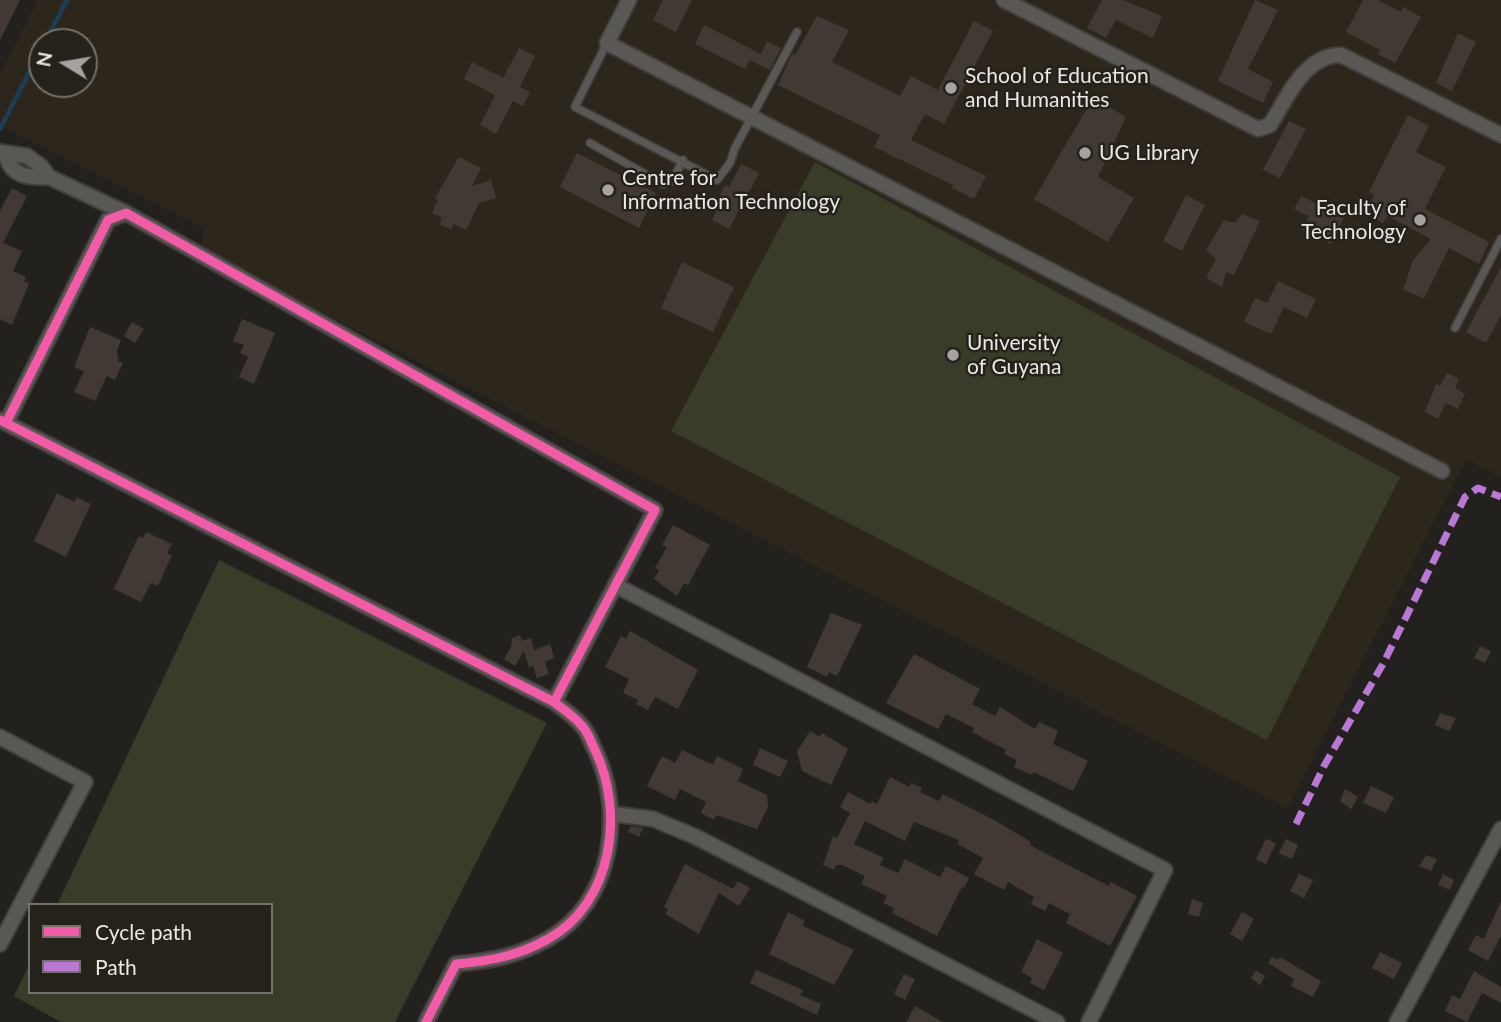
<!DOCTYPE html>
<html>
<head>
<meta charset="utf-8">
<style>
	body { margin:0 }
	#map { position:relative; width:1501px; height:1022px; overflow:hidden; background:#23211e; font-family:Lato,sans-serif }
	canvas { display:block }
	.legend { position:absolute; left:28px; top:903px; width:245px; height:91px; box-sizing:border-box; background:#25221c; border:2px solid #74716c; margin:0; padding:9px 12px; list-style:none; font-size:21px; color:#ebe8e4 }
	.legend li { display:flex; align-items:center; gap:14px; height:35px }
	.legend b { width:35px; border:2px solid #74716c }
	.north { position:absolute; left:28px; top:28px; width:70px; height:70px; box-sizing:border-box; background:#25221c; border:2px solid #74716c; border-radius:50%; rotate:281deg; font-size:19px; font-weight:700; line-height:28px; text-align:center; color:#ebe8e4 }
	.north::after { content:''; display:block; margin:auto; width:24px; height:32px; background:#a5a29f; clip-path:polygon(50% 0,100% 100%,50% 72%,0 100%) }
</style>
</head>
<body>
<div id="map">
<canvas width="1501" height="1022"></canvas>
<ul class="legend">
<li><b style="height:9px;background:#f35aa7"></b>Cycle path</li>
<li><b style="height:9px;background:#ba77d6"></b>Path</li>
</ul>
<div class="north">N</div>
</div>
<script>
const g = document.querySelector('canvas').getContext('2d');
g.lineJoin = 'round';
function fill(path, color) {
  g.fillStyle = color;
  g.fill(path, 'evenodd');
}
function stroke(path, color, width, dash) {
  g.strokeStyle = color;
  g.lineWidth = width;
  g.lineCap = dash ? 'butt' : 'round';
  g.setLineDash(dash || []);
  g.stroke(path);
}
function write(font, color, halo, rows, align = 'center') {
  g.font = font + ' Lato,sans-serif';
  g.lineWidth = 5;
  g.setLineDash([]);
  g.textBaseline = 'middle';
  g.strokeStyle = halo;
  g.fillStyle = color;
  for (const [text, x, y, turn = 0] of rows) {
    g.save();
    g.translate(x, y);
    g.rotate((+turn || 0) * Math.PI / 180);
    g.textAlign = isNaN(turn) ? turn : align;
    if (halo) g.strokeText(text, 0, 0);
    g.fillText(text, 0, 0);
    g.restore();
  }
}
fill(new Path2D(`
	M38,0H1501V477L1466,459L1287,808L201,250L204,227L0,125V74ZM42,42H84V84H42Z`), '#2d261c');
fill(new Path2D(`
	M815,162L1400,477L1267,740L671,431Z
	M219,560L547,723L395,1022H61L14,996L30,963V992H271V905H57Z`), '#393c28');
stroke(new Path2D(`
	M45,42L67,0
	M0,129L42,47`), '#1c3d56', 4.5);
fill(new Path2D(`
	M0,0H20L0,40Z
	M663,0H692L676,32L653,20Z
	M1102,0H1123L1162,16L1153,38L1116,20L1106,38L1087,28Z
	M1255,0L1278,10L1248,69L1273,82L1263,103L1218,81Z
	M1363,0H1378L1401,12L1403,7L1421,17L1395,63L1378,54L1380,50L1346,32Z
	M817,16L849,30L832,62L900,96L911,76L938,90L974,21L993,31L944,124L925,114L911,140L986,176L974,199L952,188L953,185L874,147L880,135L778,85L792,54L795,55Z
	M704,25L761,54L767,41L781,48L770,70L750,60L745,69L695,44Z
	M1458,33L1476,42L1452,91L1436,83Z
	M519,48L535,56L520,87L530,92L523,106L513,101L496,134L480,125L495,95L464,79L472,62L503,78Z
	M1093,98L1126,117L1098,177L1134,198L1108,242L1034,199Z
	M1408,115L1429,126L1416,152L1446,167L1425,209L1489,242L1479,264L1449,248L1424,298L1403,290L1413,260L1431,239L1387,216L1383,223L1365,214L1374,195L1369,192Z
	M1289,121L1306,129L1280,178L1263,170Z
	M577,153L656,193L639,228L560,187Z
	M459,157L481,168L472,186L491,180L496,198L479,203L466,230L454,224L451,230L439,224L442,218L432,213L438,200L435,198Z
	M741,164L759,173L747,196L750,198L745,208L741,206L729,229L712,220L723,197L720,195L725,185L729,187Z
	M12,188L27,196L3,243L22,251L13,271L26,277L24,281L29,284L12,325L0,319V211Z
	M1186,195L1205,205L1182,251L1163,241Z
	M1301,196L1344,217L1331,244L1302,230L1309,216L1294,209Z
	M1242,214L1260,221L1234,275L1226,272L1222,287L1206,278L1216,259L1206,250L1224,220L1235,223Z
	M682,262L734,287L713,332L661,308Z
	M1501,267V315L1486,343L1466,332Z
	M1278,281L1316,299L1307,318L1284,307L1271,334L1244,322L1255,298L1267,303Z
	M242,319L275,333L254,384L239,377L248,357L240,353L244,345L233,341Z
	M132,322L144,329L135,343L124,336Z
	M90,327L121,340L117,350L118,361L123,363L115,380L107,376L95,401L74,392L84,371L74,367Z
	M1447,373L1459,379L1455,388L1465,394L1458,409L1446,403L1438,419L1425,412L1436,384L1440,386Z
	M57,493L74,502L77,497L91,504L66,557L34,541Z
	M673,525L710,545L688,585L684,583L677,596L654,579L659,570L655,568L667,547L662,545Z
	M146,532L172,544L167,553L172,555L158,586L151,583L141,602L114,589L129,556L139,536L143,538Z
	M831,613L862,625L837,676L829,672L827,677L807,667Z
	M630,631L698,670L678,709L655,697L648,710L636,704L638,700L623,693L629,679L605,667L621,636L626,639Z
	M520,635L522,641L531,638L534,650L550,644L554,658L545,662L549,674L537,678L533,666L529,668L524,651L515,666L504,659L511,647L512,638Z
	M1480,646L1491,651L1485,663L1474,658Z
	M914,654L980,689L972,704L995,716L1000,707L1035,729L1039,722L1058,731L1053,744L1088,761L1073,791L1034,772L1032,775L1014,767L1017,760L1004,754L1006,750L972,732L974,728L946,714L938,729L886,703Z
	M1440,713L1456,718L1449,731L1435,725Z
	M810,731L820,737L822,733L848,749L831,785L802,771L797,752Z
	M760,748L788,761L780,777L753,765Z
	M682,750L709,763L713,764L717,756L743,769L738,781L767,795L768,807L757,829L716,815L714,820L701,813L706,802L680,789L675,800L647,786L662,756L675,763Z
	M890,777L909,787L911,783L922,788L920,792L939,801L943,794L996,821L1031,842L1030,845L1066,864L1109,886L1111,882L1137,896L1110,946L1066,923L1070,914L1049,903L1045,911L1031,904L1034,897L1008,882L1004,890L974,874L983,858L957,844L959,840L914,822L905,841L865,821L854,844L884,858L880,865L898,873L905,859L940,877L946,866L969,878L964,888L962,887L937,936L892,913L894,908L883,903L887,896L861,884L865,876L842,865H836L834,870L823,865L833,836L837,838L850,813L840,807L848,792L870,804L872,801L877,804Z
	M1371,786L1394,797L1386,813L1363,803Z
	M1345,789L1358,797L1351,809L1340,801Z
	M631,826L643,828L639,837L628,832Z
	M1266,839L1276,843L1266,864L1256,859Z
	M1286,839L1298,845L1292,859L1279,853Z
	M1426,855L1437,859L1431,871L1419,866Z
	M685,864L733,889L738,881L750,888L739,906L719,893L699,934L665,914L668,909L664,907Z
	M1299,874L1313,880L1304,898L1290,891Z
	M1443,874L1454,880L1450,890L1438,885Z
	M1192,899L1203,903L1199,917L1188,914Z
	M1501,901V936L1488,961L1468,950L1476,935L1484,939Z
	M788,912L805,921L803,926L854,950L834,985L769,954Z
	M1242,912L1254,919L1242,941L1230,934Z
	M1037,939L1063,953L1044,990L1030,983L1032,978L1021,972Z
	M1380,952L1402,963L1394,979L1372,968Z
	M1272,957L1278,960L1280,957L1321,981L1313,997L1291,986L1294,979L1268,963Z
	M756,970L803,990L800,995L821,1004L817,1015L750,983Z
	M1256,970L1265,976L1260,985L1251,978Z
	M1474,971L1501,987V1003L1482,993L1467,1022L1445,1011L1452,995L1460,999Z
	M904,974L915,979L905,1000L894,994Z
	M915,1006L943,1022H906Z`), '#423935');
const service = new Path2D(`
	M607,43L575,107L717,180L730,163L735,148L797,32
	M590,143L663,184L672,181L683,160
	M1455,328L1501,239`);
const minor = new Path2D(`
	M629,0L607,43L1442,471
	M1004,0L1258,129L1270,125C1287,98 1304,55 1341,55L1501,135
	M0,152L27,156L41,166L49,177L126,213
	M6,155C11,177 29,178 49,177
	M0,420L554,702C563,709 575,717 582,726C588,732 591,742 595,750C625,812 613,903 548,939C518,956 490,961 456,964L426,1022
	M6,423L108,220L126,213L655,510L554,702
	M615,585L1165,870L1089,1022
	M0,737L85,782L0,944
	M613,814L653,819L696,837L1057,1022
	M1397,1022L1501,829`);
stroke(service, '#413e3c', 10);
stroke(minor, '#413e3c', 18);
stroke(service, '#5a5855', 7);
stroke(minor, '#5a5855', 14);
stroke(new Path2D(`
	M1296,824L1324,766L1383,664L1465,497L1478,488L1501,497`), '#ba77d6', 7, [14, 7]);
stroke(new Path2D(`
	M0,420L554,702C563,709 575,717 582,726C588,732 591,742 595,750C625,812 613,903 548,939C518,956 490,961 456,964L426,1022
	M6,423L108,220L126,213L655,510L554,702`), '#f35aa7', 9);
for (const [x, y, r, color] of [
	[951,88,7,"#a5a29f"],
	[1085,153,7,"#a5a29f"],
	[608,190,7,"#a5a29f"],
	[1420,220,7,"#a5a29f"],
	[953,355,7,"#a5a29f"]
]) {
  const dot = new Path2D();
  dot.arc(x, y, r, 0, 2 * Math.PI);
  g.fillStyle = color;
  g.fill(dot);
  stroke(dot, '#25221c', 2.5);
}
write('21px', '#ebe8e4', '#25221c', [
	["School of Education",965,76],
	["and Humanities",965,100],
	["UG Library",1099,153],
	["Centre for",622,178],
	["Information Technology",622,202],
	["Faculty of",1406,208,"right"],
	["Technology",1406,232,"right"],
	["University",967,343],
	["of Guyana",967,367]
], 'left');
</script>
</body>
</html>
